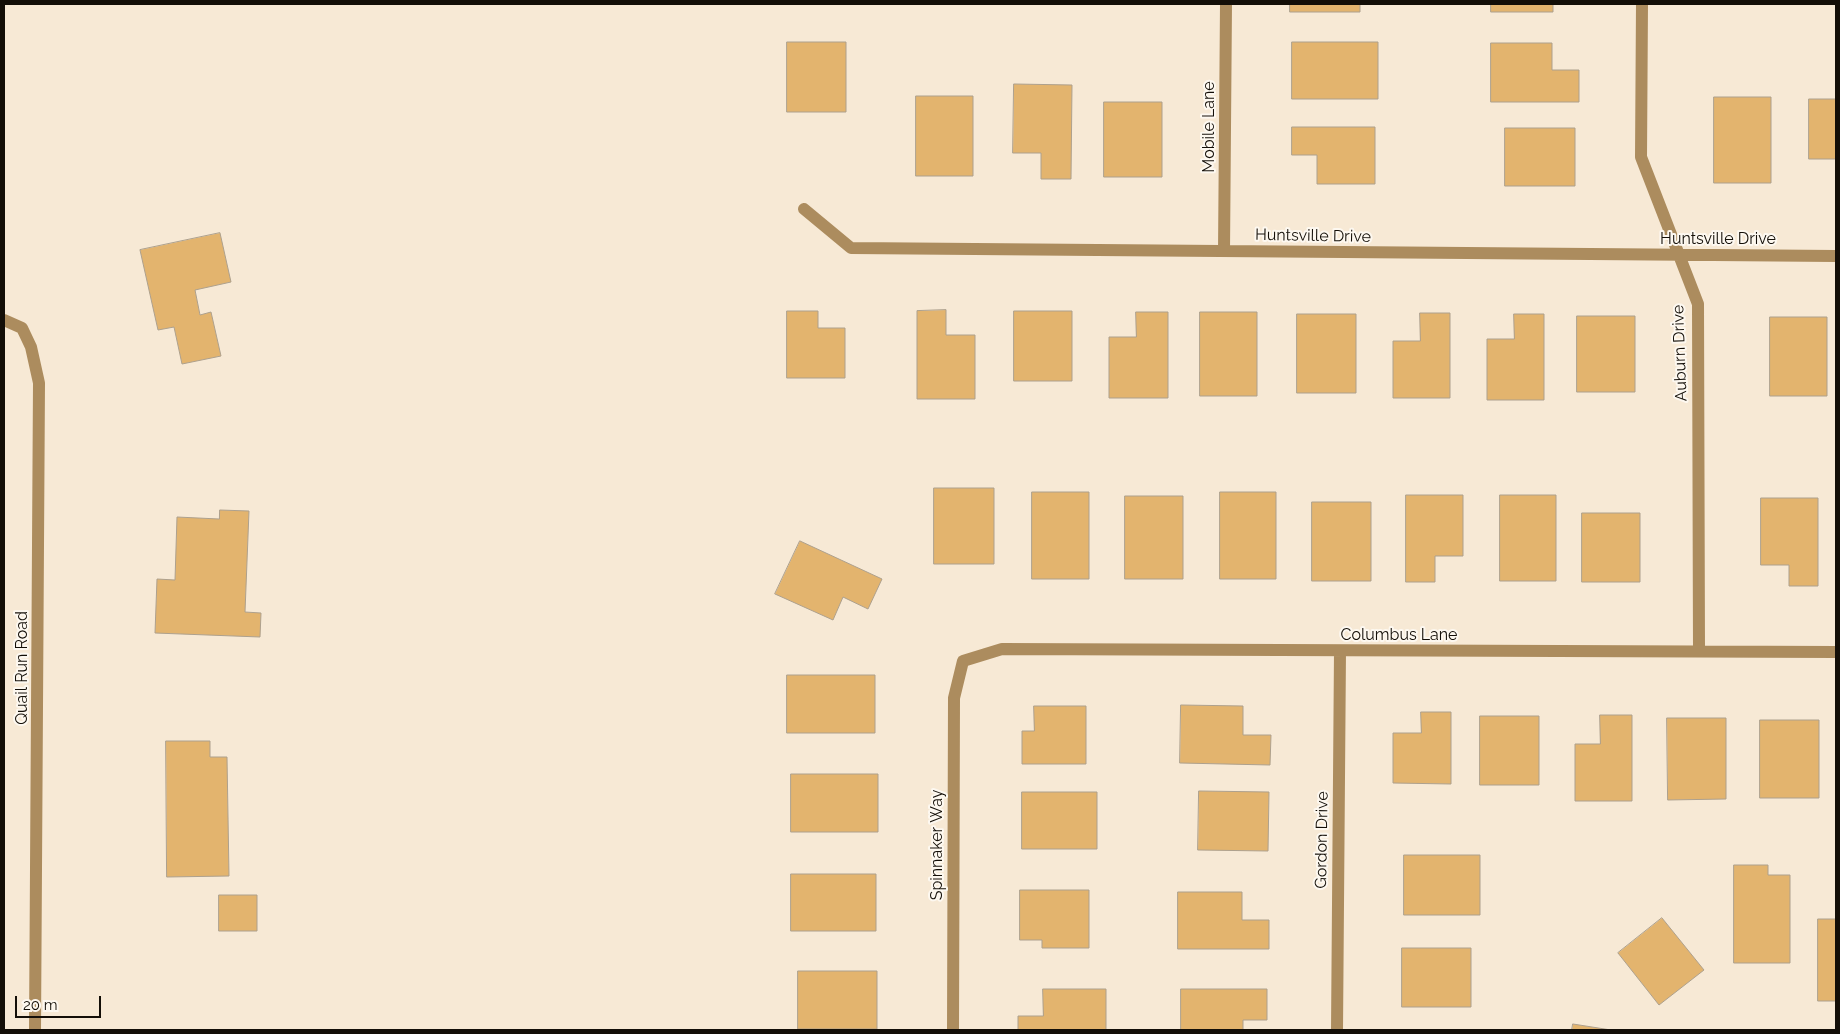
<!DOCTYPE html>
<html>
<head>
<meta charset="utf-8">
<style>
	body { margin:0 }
	#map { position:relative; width:1840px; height:1034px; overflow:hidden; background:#f7e9d5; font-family:Raleway,sans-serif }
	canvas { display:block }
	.frame { position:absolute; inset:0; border:5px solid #130e07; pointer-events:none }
	.scale { position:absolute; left:15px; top:996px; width:86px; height:22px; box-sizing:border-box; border:2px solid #130e07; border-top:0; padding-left:6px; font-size:15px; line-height:18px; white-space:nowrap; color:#130e07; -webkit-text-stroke:4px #fdf8f0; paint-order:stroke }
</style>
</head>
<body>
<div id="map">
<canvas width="1840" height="1034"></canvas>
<div class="frame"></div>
<div class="scale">20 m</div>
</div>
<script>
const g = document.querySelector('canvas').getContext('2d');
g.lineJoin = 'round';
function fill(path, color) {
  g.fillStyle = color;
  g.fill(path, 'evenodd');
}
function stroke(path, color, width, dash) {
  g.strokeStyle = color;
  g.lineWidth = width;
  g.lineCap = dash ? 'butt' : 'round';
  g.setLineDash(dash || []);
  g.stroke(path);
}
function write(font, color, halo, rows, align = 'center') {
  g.font = font + ' Raleway,sans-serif';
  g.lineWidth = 4;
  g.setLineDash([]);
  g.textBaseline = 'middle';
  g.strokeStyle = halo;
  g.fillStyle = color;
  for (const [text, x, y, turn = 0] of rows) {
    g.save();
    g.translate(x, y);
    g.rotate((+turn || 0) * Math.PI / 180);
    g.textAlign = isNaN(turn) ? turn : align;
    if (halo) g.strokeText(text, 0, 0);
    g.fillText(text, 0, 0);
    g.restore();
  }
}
const building = new Path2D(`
	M1290,4H1360V12H1290Z
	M1491,4H1553V12H1491Z
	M787,42H846V112H787Z
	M1292,42H1378V99H1292Z
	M1491,43H1552V70H1579V102H1491Z
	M1014,84L1072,85L1071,179H1041V153H1013Z
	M916,96H973V176H916Z
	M1714,97H1771V183H1714Z
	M1809,99H1836V159H1809Z
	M1104,102H1162V177H1104Z
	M1292,127H1375V184H1317V155H1292Z
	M1505,128H1575V186H1505Z
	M220,233L231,282L195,290L200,315L211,312L221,356L182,364L174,327L158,330L140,250Z
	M946,310V335H975V399H917V311Z
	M787,311H818V328H845V378H787Z
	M1014,311H1072V381H1014Z
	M1136,312H1168V398H1109V337H1136Z
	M1200,312H1257V396H1200Z
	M1420,313H1450V398H1393V341H1420Z
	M1297,314H1356V393H1297Z
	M1514,314H1544V400H1487V339H1514Z
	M1577,316H1635V392H1577Z
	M1770,317H1827V396H1770Z
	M934,488H994V564H934Z
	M1032,492H1089V579H1032Z
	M1220,492H1276V579H1220Z
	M1406,495H1463V556H1435V582H1406Z
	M1500,495H1556V581H1500Z
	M1125,496H1183V579H1125Z
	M1761,498H1818V586H1789V565H1761Z
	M1312,502H1371V581H1312Z
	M220,510L249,511L245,612L261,613L260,637L155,633L157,579L175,580L177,517L219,519Z
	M1582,513H1640V582H1582Z
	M800,541L882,579L868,609L843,597L833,620L775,594Z
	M787,675H875V733H787Z
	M1181,705L1243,706V735H1271L1270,765L1180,763Z
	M1034,706H1086V764H1022V731H1034Z
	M1421,712H1451V784L1393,783V733H1421Z
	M1600,715H1632V801H1575V744H1600Z
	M1480,716H1539V785H1480Z
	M1667,718H1726V799L1668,800Z
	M1760,720H1819V798H1760Z
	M166,741H210V757H227L229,876L167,877Z
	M791,774H878V832H791Z
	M1199,791L1269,792L1268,851L1198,850Z
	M1022,792H1097V849H1022Z
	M1404,855H1480V915H1404Z
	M1734,865H1768V875H1790V963H1734Z
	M791,874H876V931H791Z
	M1020,890H1089V948H1042V940H1020Z
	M1178,892H1242V920H1269V949H1178Z
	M219,895H257V931H219Z
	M1662,918L1704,970L1659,1005L1618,953Z
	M1818,919H1836V1001H1818Z
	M1402,948H1471V1007H1402Z
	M798,971H877V1029H798Z
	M1043,989H1106V1030H1018V1016H1043Z
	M1181,989H1267V1020H1243V1030H1181Z
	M1573,1024L1611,1030H1572Z`);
fill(building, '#e3b46e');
stroke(building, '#ada08d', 1);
stroke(new Path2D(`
	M1642,4L1641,157L1698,304L1699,651
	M804,209L851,248L1836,256
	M1224,251L1226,4
	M4,320L22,328L31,347L39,383L35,1030
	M953,1030L954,698L963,661L1002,649L1836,652
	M1337,1030L1340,651`), '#ac8c5e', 12);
write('16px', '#130e07', '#fdf8f0', [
	["Mobile Lane",1209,127,-90],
	["Huntsville Drive",1313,236,1],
	["Huntsville Drive",1718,239],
	["Auburn Drive",1680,353,-92],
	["Columbus Lane",1399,635],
	["Quail Run Road",22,668,-90],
	["Gordon Drive",1322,840,-89],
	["Spinnaker Way",937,845,-90]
]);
</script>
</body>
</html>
